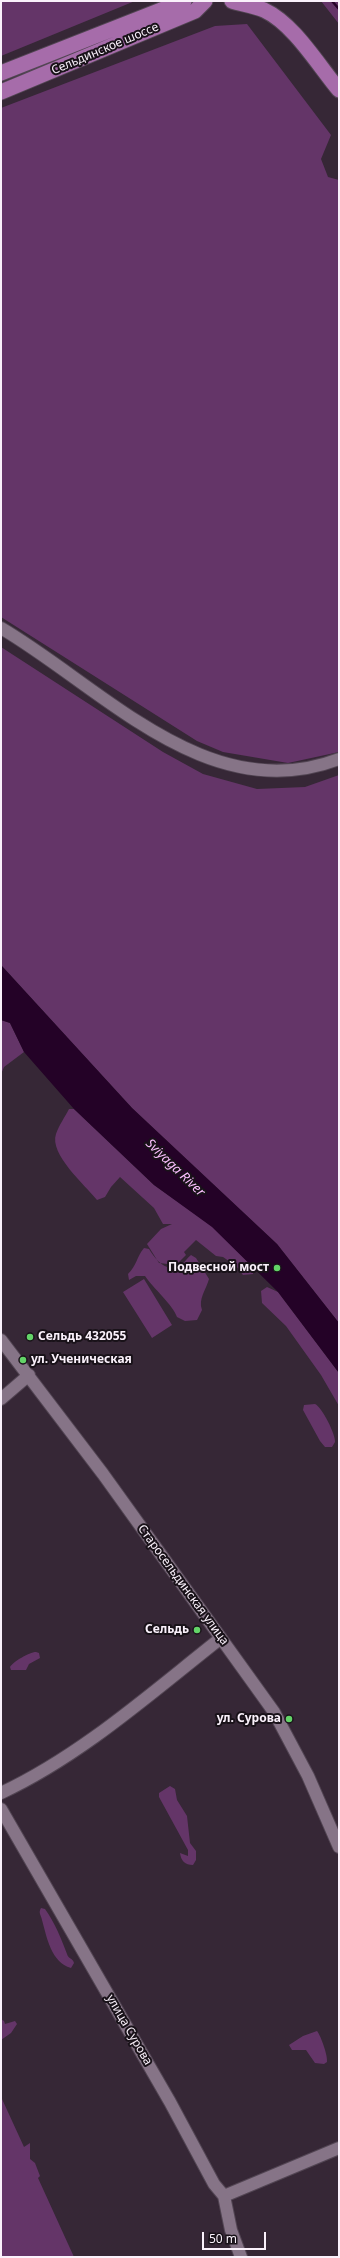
<!DOCTYPE html>
<html>
<head>
<meta charset="utf-8">
<style>
	body { margin:0 }
	#map { position:relative; width:340px; height:2258px; overflow:hidden; background:#362736; font-family:"Noto Sans",sans-serif }
	canvas { display:block }
	.frame { position:absolute; inset:0; border:2px solid #faf1fb; pointer-events:none }
	.scale { position:absolute; left:202px; top:2232px; width:64px; height:18px; box-sizing:border-box; border:2px solid #faf1fb; border-top:0; padding-left:5px; font-size:12px; line-height:14px; white-space:nowrap; color:#faf1fb; -webkit-text-stroke:3px #191219; paint-order:stroke }
</style>
</head>
<body>
<div id="map">
<canvas width="340" height="2258"></canvas>
<div class="frame"></div>
<div class="scale">50 m</div>
</div>
<script>
const g = document.querySelector('canvas').getContext('2d');
g.lineJoin = 'round';
function fill(path, color) {
  g.fillStyle = color;
  g.fill(path, 'evenodd');
}
function stroke(path, color, width, dash) {
  g.strokeStyle = color;
  g.lineWidth = width;
  g.lineCap = dash ? 'butt' : 'round';
  g.setLineDash(dash || []);
  g.stroke(path);
}
function write(font, color, halo, rows, align = 'center') {
  g.font = font + ' "Noto Sans",sans-serif';
  g.lineWidth = 4;
  g.setLineDash([]);
  g.textBaseline = 'middle';
  g.strokeStyle = halo;
  g.fillStyle = color;
  for (const [text, x, y, turn = 0] of rows) {
    g.save();
    g.translate(x, y);
    g.rotate((+turn || 0) * Math.PI / 180);
    g.textAlign = isNaN(turn) ? turn : align;
    if (halo) g.strokeText(text, 0, 0);
    g.fillText(text, 0, 0);
    g.restore();
  }
}
fill(new Path2D(`
	M1,1H135L1,56Z
	M321,1H339V24Z
	M247,24L331,135L321,159L328,177L339,180V752L288,763L223,752L197,741L1,617V108L215,26Z
	M1,647L163,752L203,774L257,789L305,787L339,775V1323L277,1244L132,1108L1,965Z
	M1,1020L10,1023L24,1052L4,1067L1,1074Z
	M69,1109H74L154,1185L212,1226L254,1268L253,1274L243,1275L236,1266L223,1257L216,1256L196,1240L184,1252L186,1255L176,1265L159,1263L147,1244L161,1229L172,1224H163L154,1208L120,1177L111,1187L105,1197L97,1200C85,1185 49,1154 56,1134C59,1125 65,1117 69,1109Z
	M144,1248L149,1249C156,1260 167,1275 182,1264C186,1261 187,1258 191,1255L196,1258L209,1279C206,1290 198,1299 202,1310L197,1320L185,1321L177,1317C173,1305 153,1288 145,1276H136L129,1280L128,1274C137,1265 136,1258 144,1248Z
	M144,1279L172,1325L152,1338L123,1292Z
	M267,1287L278,1292L339,1373V1406L321,1375L286,1326L262,1303L261,1291Z
	M315,1404C322,1407 336,1435 335,1442L332,1447H325L320,1441L303,1410L304,1405Z
	M36,1652L39,1653L40,1658L29,1664L26,1670H11L10,1667C13,1662 29,1652 36,1652Z
	M170,1786L175,1789L177,1800L187,1816L190,1843L196,1851V1860L193,1865C185,1865 181,1861 180,1853L188,1856V1850L159,1797V1793Z
	M41,1908L45,1909C55,1923 61,1938 67,1954C68,1959 73,1958 74,1963L71,1968C51,1962 47,1938 42,1920C41,1915 38,1913 41,1908Z
	M1,2019L4,2021L5,2024L15,2021L17,2024L11,2033L1,2040Z
	M317,2031C321,2036 328,2056 327,2062L324,2064L315,2063L306,2050H292L289,2045L303,2036Z
	M2,2099L24,2147L30,2143V2159L35,2163L40,2176L38,2178L74,2257H1Z`), '#643568');
fill(new Path2D(`
	M1,965L132,1108L277,1244L339,1323V1373L278,1292L212,1227L154,1185L74,1109L24,1052L10,1023L1,1020Z`), '#240227');
stroke(new Path2D(`
	M332,1L339,9`), '#240227', 2.5);
const minor = new Path2D(`
	M1,628C103,688 209,809 339,759
	M1,1340L103,1474L274,1712L308,1776L339,1847
	M1,1399L29,1375
	M1,1793C82,1755 151,1693 221,1638
	M1,1809L170,2102L214,2184L224,2196L231,2230L241,2257
	M224,2196L339,2148`);
const major = new Path2D(`
	M232,1C242,4 254,6 264,10C294,24 318,65 339,90
	M1,73L184,1
	M1,92L195,11L205,1`);
stroke(minor, '#524553', 14);
stroke(major, '#524553', 17);
stroke(minor, '#867487', 12);
stroke(major, '#a66caa', 15);
for (const [x, y, r, color] of [
	[277,1268,4,"#63d468"],
	[30,1337,4,"#63d468"],
	[23,1360,4,"#63d468"],
	[197,1630,4,"#63d468"],
	[289,1719,4,"#63d468"]
]) {
  const dot = new Path2D();
  dot.arc(x, y, r, 0, 2 * Math.PI);
  g.fillStyle = color;
  g.fill(dot);
  stroke(dot, '#191219', 1.5);
}
write('12px', '#faf1fb', '#191219', [
	["Сельдинское шоссе",105,49,-23],
	["Старосельдинская улица",183,1585,54],
	["улица Сурова",129,2030,60]
]);
write('bold 12px', '#faf1fb', '#191219', [
	["Подвесной мост",269,1268],
	["Сельдь 432055",38,1337,"left"],
	["ул. Ученическая",31,1360,"left"],
	["Сельдь",189,1630],
	["ул. Сурова",281,1719]
], 'right');
write('italic 13px', '#f9befd', '#191219', [
	["Sviyaga River",175,1168,44]
]);
</script>
</body>
</html>
